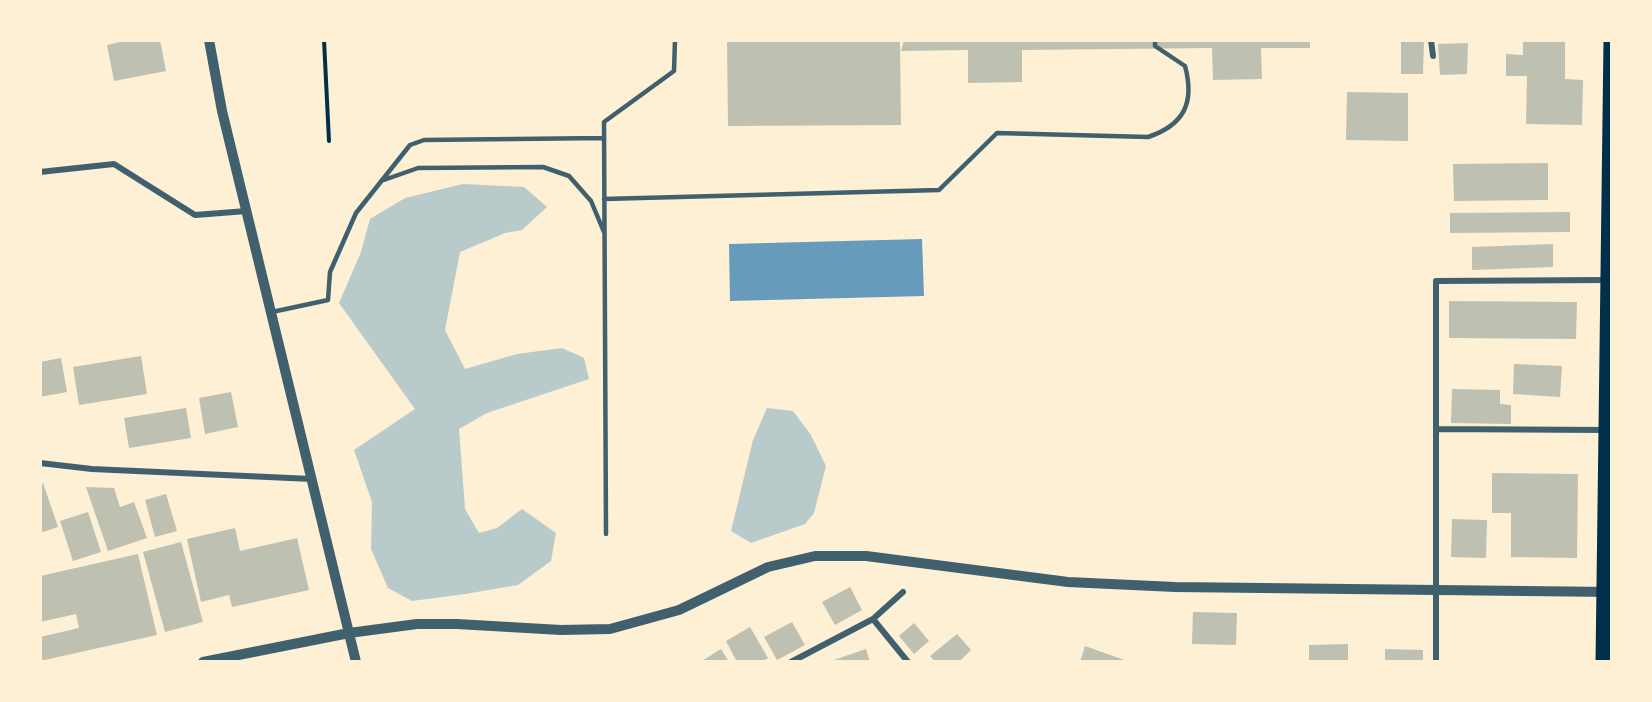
<!DOCTYPE html>
<html>
<head>
<meta charset="utf-8">
<style>
	body { margin:0 }
	#map { position:relative; width:1652px; height:702px; overflow:hidden; background:#fdf0d5; font-family:"Fira Sans",sans-serif }
	canvas { display:block }
	.frame { position:absolute; inset:0; border:42px solid #fdf0d5; pointer-events:none }
</style>
</head>
<body>
<div id="map">
<canvas width="1652" height="702"></canvas>
<div class="frame"></div>
</div>
<script>
const g = document.querySelector('canvas').getContext('2d');
g.lineJoin = 'round';
function fill(path, color) {
  g.fillStyle = color;
  g.fill(path, 'evenodd');
}
function stroke(path, color, width, dash) {
  g.strokeStyle = color;
  g.lineWidth = width;
  g.lineCap = dash ? 'butt' : 'round';
  g.setLineDash(dash || []);
  g.stroke(path);
}
fill(new Path2D(`
	M463,184L524,187L547,207L522,230L505,233L460,252L445,330L465,369L517,354L562,348L584,358L589,379L487,413L459,429L465,509L479,533L497,528L522,509L556,533L551,561L518,585L465,594L412,601L388,588L371,549L372,502L354,450L415,409L339,303L361,252L370,219L405,198Z
	M767,408L793,411L811,435L826,466L814,513L805,524L751,543L731,531L753,440Z`), '#b9caca');
fill(new Path2D(`
	M922,239L924,296L730,301L729,244Z`), '#669bbc');
fill(new Path2D(`
	M128,40H160L166,71L114,81L107,45Z
	M727,40H900L901,125L728,126Z
	M904,40H1310V48H1261L1262,79L1213,80L1212,48L1022,50V82L968,83V50L901,51Z
	M1401,40H1424L1423,74H1401Z
	M1523,40H1565V79L1583,80L1582,125L1526,124L1527,76H1506V54L1523,55Z
	M1468,43L1467,74L1440,75L1438,44Z
	M1347,92L1408,93V141L1346,140Z
	M1548,163V200L1454,201L1453,164Z
	M1570,212V232L1450,233V213Z
	M1553,244V267L1472,270V247Z
	M1449,301L1577,302L1576,339L1449,338Z
	M141,356L147,394L79,405L73,367Z
	M61,358L67,392L40,397V362Z
	M1514,364L1562,366L1560,397L1513,394Z
	M1452,389L1500,390V404L1511,405V424L1451,423Z
	M231,392L238,427L205,434L199,398Z
	M186,408L191,438L129,448L124,418Z
	M1492,473L1578,474L1577,558L1511,557V513H1492Z
	M43,483L58,527L40,533V484Z
	M86,487L114,488L120,507L134,502L147,538L108,551Z
	M166,494L177,531L155,537L145,500Z
	M88,512L101,552L73,561L60,521Z
	M1452,519L1487,520L1486,558L1451,557Z
	M235,528L240,551L297,538L309,590L232,607L229,595L201,602L187,539Z
	M181,542L203,622L165,632L143,552Z
	M138,554L157,635L40,661V637L79,628L76,614L40,622V576Z
	M850,587L862,610L835,625L822,602Z
	M1193,612L1237,613L1236,645L1192,644Z
	M792,622L805,645L777,660L764,637Z
	M914,623L929,641L914,654L899,636Z
	M750,627L768,658L762,662H737L726,641Z
	M957,634L971,650L959,662H935L930,656Z
	M1348,644V662H1309V645Z
	M1085,646L1127,661V662H1080Z
	M721,649L729,662H700Z
	M866,649L870,662H831V661Z
	M1385,649L1423,650V662H1385Z`), '#bec0b2');
stroke(new Path2D(`
	M324,40L329,141`), '#003049', 4);
stroke(new Path2D(`
	M381,181L418,168L543,167L569,176L591,201L604,232
	M604,199L939,190L997,133L1148,137C1184,125 1195,103 1185,66L1155,46V40
	M272,312L328,300L330,272L356,213L410,145L424,140L604,138
	M606,534L604,122L674,71L675,40`), '#3f606c', 4.5);
stroke(new Path2D(`
	M1431,40L1433,56
	M40,172L114,164L195,215L247,211
	M1436,429L1605,430
	M40,463L92,469L312,479
	M873,619L908,662
	M791,662L873,619L903,592
	M1436,662V281L1606,280`), '#3f606c', 6);
stroke(new Path2D(`
	M209,40L222,111L356,662
	M203,662L349,633L417,624H457L561,630L610,629L679,610L768,567L815,556H866L1068,582L1175,587L1612,592`), '#3f606c', 10);
stroke(new Path2D(`
	M1603,662L1611,40`), '#003049', 15);
</script>
</body>
</html>
